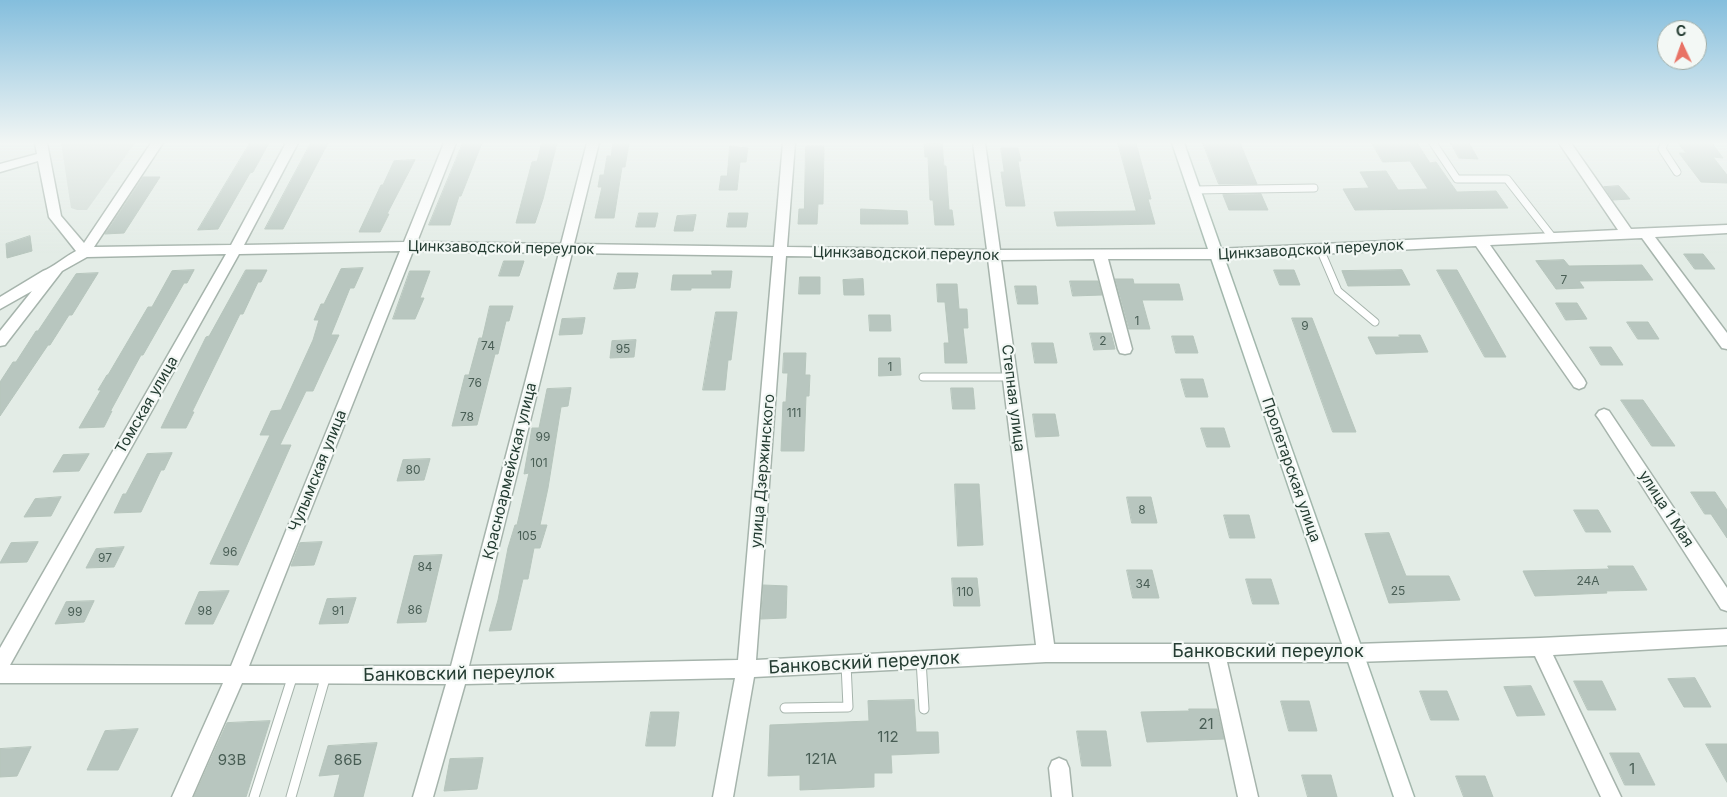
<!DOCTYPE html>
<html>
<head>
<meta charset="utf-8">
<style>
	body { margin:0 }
	#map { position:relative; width:1727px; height:797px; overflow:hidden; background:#e3ece6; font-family:Inter,sans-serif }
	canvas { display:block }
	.north { position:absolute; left:1657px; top:20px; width:50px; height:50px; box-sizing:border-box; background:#f3f8f5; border:1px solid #a0ada7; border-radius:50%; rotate:357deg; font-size:14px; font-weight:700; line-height:20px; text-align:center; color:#243c32 }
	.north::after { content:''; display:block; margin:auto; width:18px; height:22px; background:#e87265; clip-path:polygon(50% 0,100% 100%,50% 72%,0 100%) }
</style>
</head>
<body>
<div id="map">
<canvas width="1727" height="797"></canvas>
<div class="north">С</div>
</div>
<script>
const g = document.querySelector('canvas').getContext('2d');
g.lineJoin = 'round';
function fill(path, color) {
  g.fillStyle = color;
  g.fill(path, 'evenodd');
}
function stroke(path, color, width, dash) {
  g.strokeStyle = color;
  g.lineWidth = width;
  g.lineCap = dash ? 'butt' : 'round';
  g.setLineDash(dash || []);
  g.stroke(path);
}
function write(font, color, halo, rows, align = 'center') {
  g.font = font + ' Inter,sans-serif';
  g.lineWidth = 4.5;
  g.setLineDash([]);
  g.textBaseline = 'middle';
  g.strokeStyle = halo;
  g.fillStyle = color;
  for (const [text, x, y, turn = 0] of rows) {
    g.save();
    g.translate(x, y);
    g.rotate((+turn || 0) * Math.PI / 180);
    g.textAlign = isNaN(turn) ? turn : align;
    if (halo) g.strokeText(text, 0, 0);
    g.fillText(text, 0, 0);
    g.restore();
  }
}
fill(new Path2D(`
	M61,143H135L87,210H77L71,208Z`), '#d1dbd5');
const building = new Path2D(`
	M250,143H269L253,172L250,173L218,229L198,230Z
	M311,143H328L283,229H265Z
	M463,143H482L461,196H459L450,225H429Z
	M542,143H557L543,199L535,223H516L532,162L537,161Z
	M613,143H629L625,167H622L614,218H595L602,187H598L600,175H604L607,156H611Z
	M942,143L944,166H946L949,210H952L954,225H935L933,200H930L928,157H925L924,144Z
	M1118,143H1136L1151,199H1148L1155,224L1057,226L1054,212L1136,211Z
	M1203,143H1240L1257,184H1219Z
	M1372,143H1417L1430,163L1436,162L1457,192L1496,191L1508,208L1355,210L1343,189L1369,188L1360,172L1386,171L1398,190L1428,189L1410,161L1383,162Z
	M1451,143H1469L1478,159L1459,158Z
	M1678,143H1712L1723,158L1713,157L1727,175V183L1701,182L1679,153H1686Z
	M730,146L748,148L746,162H740L737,190H719L721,176H727Z
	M806,146H824L823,204H818L817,224H798L799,209H804Z
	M1001,148H1018L1021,161H1018L1025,206H1006L1001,172H1004Z
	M415,160L387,214H389L380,232H359L381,185H383L394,161Z
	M143,177H160L124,233L105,234Z
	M1619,186L1630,199L1613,200L1604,187Z
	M1261,194L1268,210H1229L1223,195Z
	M861,209L907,211L908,224H861Z
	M639,213H658L655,227H636Z
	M729,213H748L746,227H727Z
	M696,215L693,231H674L677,216Z
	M30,236L32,251L7,258L6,244Z
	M1684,254H1703L1715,269H1695Z
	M1564,260L1569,266L1642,265L1653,280L1579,281L1584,288L1556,289L1536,261Z
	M504,261H524L519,276H499Z
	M363,268L354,288H350L331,335H339L324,367L313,391H306L280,445H291L238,565L210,564L270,435H260L271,411L281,410L313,340L319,320H314L321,304H324L341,269Z
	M194,270L187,283H184L143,355H141L110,412L112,411L104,427L79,428L101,390H98L107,375H108L148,307H152L172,271Z
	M246,270H267L261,282H258L243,314H240L192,412H194L186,428H161L206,337L209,336Z
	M1274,270H1294L1300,285H1280Z
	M1402,270L1410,285L1348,286L1342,271Z
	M1437,270H1457L1506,357H1485Z
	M410,271H430L420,298H424L415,319H393Z
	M712,271H732L730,288H691V290H671L673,275H712Z
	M98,273L72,315H69L50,345H48L0,416V382L13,362H16L36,331H38L76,274Z
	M618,273H638L635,288L614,289Z
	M800,277H820V294H799Z
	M863,279L864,295H844L843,280Z
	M1115,279H1133L1134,284H1179L1183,300H1142L1150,329H1129Z
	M1070,281H1098L1102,295L1073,296Z
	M937,284H957L959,309H967L968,328H963L967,363H945L944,343H949L945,302H938Z
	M1015,286H1036L1038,304H1018Z
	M1556,303H1577L1587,319L1566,320Z
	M490,306H513L509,321H506L498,354H495L477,425L452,426L465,375H469L479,338H482Z
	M716,312H737L731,360H728L725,390H703Z
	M869,315H890L891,331H870Z
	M585,318L582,334L559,335L562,319Z
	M1292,318H1312L1356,432H1333Z
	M1627,322H1648L1659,339H1638Z
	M1090,333H1111L1115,349L1094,350Z
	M1399,335H1420L1428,352L1376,354L1368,337H1400Z
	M1172,336H1193L1198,353H1176Z
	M636,340L634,357L610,358L612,341Z
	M1032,343H1053L1057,363H1035Z
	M1590,347H1611L1623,365H1601Z
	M784,353H806L805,375H810L809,396H806L804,451H781L783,402H786L788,373H783Z
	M879,358H900L901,375L879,376Z
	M1181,379H1203L1208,397H1186Z
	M571,388L568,406L561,407L548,488L540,525H547L540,548H534L528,579H523L511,630L489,631L498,600L508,548L515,525H517L529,473L524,474L532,428H539L547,389Z
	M951,388H973L975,409H953Z
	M1621,400H1643L1675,446H1652Z
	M1033,414H1055L1059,436L1036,437Z
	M1201,428H1224L1230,447H1207Z
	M172,453L164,470H161L141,512L114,513L123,494H126L147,454Z
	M89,454L79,471L53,472L63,455Z
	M430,459L424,480L397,481L403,460Z
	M955,484H979L983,545L958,546Z
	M1691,492H1715L1727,510V538L1711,514H1705Z
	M61,497L51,516L24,517L35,499Z
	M1127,497H1151L1157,523H1132Z
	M1574,510H1598L1611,532H1586Z
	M1224,515H1249L1255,538H1230Z
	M1389,533L1406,576H1449L1460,600L1389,603L1365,534Z
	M38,542L27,562L0,563L11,543Z
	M322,542L314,565L291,566L300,543Z
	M124,547L114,567L86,568L96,549Z
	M442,555L426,622L397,623L414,556Z
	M1608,566H1633L1647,590L1606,591L1607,593L1535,596L1523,571L1609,569Z
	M1127,570H1152L1159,598H1133Z
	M952,578H977L980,606H954Z
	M1246,579H1271L1279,604H1253Z
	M763,585L787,586L786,618L761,619Z
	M229,591L213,624H185L199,592Z
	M356,598L348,623L319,624L327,599Z
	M94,601L84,622L55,624L66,602Z
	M1695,678L1711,707H1684L1668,679Z
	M1574,681H1602L1616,710H1588Z
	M1531,686L1545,715L1517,716L1504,687Z
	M1420,691H1447L1459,720H1431Z
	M914,700L916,732H938L939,753L891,755L892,773H874V787L800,790V775L768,776L770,725L869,721L868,701Z
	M1281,701H1309L1317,731H1289Z
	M1189,709H1217L1224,739L1147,742L1141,712L1189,711Z
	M651,712H679L675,746H646Z
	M270,721L246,797H194L227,723Z
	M138,729L118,770H87L105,731Z
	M1077,731H1106L1111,766H1082Z
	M377,743L363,797H334L340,774L319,776L328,746Z
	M1706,744H1727V782Z
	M31,747L17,776L0,777V749Z
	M1610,753H1639L1655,785H1625Z
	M483,758L477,789L444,791L450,759Z
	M1302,775H1331L1337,797H1308Z
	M1456,776H1485L1493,797H1464Z`);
fill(building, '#b8c6bf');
stroke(building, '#b6c5bc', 1);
const laneFar1 = new Path2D(`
	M1433,143L1457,179H1507L1553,238
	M1664,143L1662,149L1677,172
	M1195,190L1314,188
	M1320,249L1338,291L1375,322
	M923,377H1010`);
const lane = new Path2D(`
	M921,660L924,709
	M785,708L848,707L846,664
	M254,797L293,675
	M291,797L326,675`);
const street = new Path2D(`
	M35,143H47L61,216L84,243L151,143H163L94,247L231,245L286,143H298L244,245L404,242L444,143H456L417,242L561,244L587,143H599L574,244L774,247L783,143H795L787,247L987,250L973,143H985L1000,250L1217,249L1618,230L1559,143H1571L1631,229L1727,225V233L1655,237L1727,333V349L1722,348L1642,238L1490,245L1584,379L1586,383L1584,387L1579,389L1574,387L1476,246L1217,259H1108L1132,349L1130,353L1125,354L1120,353L1118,349L1094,259L1001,260L1054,644H1355L1540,638L1727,629V645L1553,655L1621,797H1601L1535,656L1355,662H1227L1258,797H1238L1209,662H1046L754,677L733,797H713L735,678L465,684L433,797H413L446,684L242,683L192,797H172L223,683H0V648L226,254L87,257L62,271L5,345L0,346V331L32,291L0,309V297L43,271C52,268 66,256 76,251L49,217L38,161L0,172V164L37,154ZM400,251L231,666L10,665L239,254ZM413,251L559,253L451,666H249ZM572,253L773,256L738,660L469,666ZM786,256L988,259L1036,645L756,660Z
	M1604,409L1609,411L1727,588V611L1721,609L1599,419L1596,415L1599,411Z
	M1059,758L1066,761L1069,768L1072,797H1052L1049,768L1052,761Z`);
const secondary = new Path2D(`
	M1172,143H1184L1414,797H1394Z`);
stroke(laneFar1, '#a6b4ac', 9);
stroke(lane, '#a6b4ac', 11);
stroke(street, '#a6b4ac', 3);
stroke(secondary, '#a2b7ac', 3);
stroke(laneFar1, '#fff', 7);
stroke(lane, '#fff', 9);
fill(street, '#fff');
fill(secondary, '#fff');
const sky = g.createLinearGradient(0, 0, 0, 255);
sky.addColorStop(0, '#84bedd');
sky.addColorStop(0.56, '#f2f6f4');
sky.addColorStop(1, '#f2f6f400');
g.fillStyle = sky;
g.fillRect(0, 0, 1727, 255);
write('12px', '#495e55', null, [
	["7",1564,280],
	["1",1137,321],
	["9",1305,326],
	["2",1103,341],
	["74",488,346],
	["95",623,349],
	["1",890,367],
	["76",475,383],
	["111",794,413],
	["78",467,417],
	["99",543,437],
	["101",539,463],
	["80",413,470],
	["8",1142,510],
	["105",527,536],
	["96",230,552],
	["97",105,558],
	["84",425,567],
	["24А",1588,581],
	["34",1143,584],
	["25",1398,591],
	["110",965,592],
	["86",415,610],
	["98",205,611],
	["91",338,611],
	["99",75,612]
]);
write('15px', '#243c32', '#f3f8f5', [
	["Цинкзаводской переулок",501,248,1],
	["Цинкзаводской переулок",1311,250,-3],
	["Цинкзаводской переулок",906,254,1],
	["Степная улица",1013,398,83],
	["Томская улица",147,405,-60],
	["Пролетарская улица",1291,470,71],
	["Чулымская улица",318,471,-68],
	["Красноармейская улица",510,471,-76],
	["улица Дзержинского",763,471,-85],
	["улица 1 Мая",1666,509,57]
]);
write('15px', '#495e55', null, [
	["21",1206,724],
	["112",888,737],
	["121А",821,759],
	["93В",232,760],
	["86Б",348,760],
	["1",1632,769]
]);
write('18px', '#243c32', '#f3f8f5', [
	["Банковский переулок",1268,652],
	["Банковский переулок",864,663,-3],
	["Банковский переулок",459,674,-1]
]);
</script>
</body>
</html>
